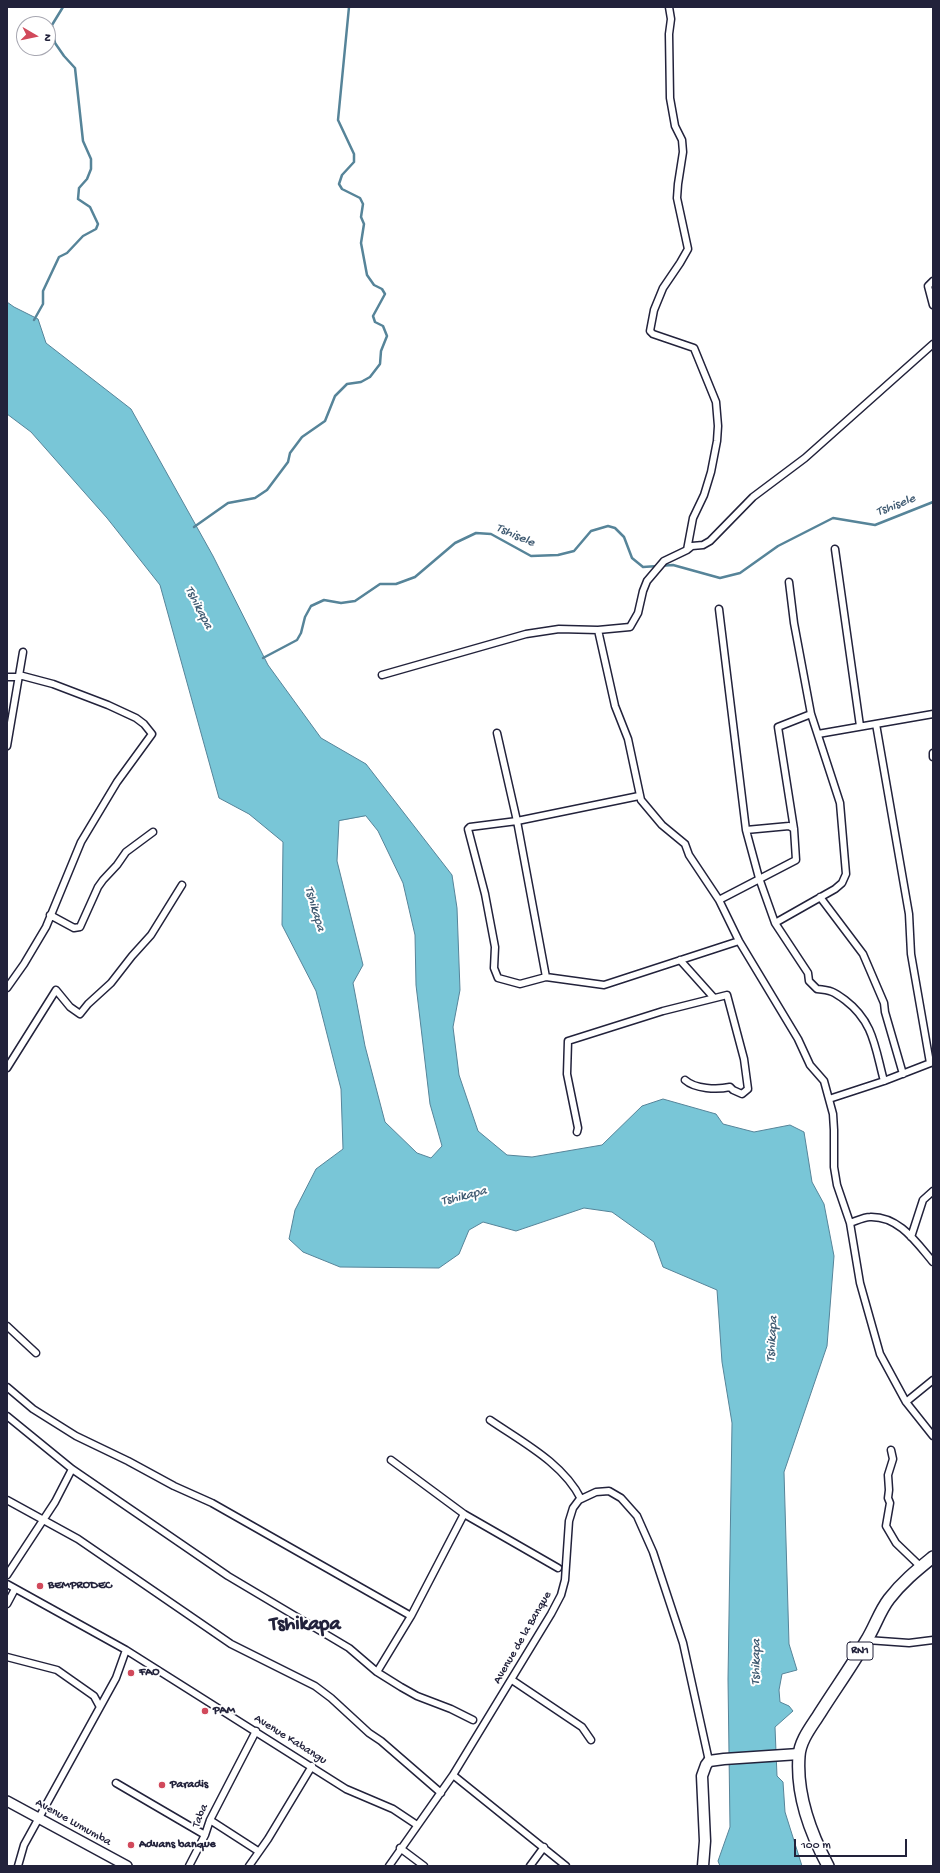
<!DOCTYPE html>
<html>
<head>
<meta charset="utf-8">
<style>
	body { margin:0 }
	#map { position:relative; width:940px; height:1873px; overflow:hidden; background:#fff; font-family:"Gochi Hand",sans-serif }
	canvas { display:block }
	.frame { position:absolute; inset:0; border:8px solid #22223b; pointer-events:none }
	.north { position:absolute; left:16px; top:16px; width:40px; height:40px; box-sizing:border-box; background:#fff; border:1px solid #a7a7b1; border-radius:50%; rotate:99deg; font-size:11px; font-weight:700; line-height:16px; text-align:center; color:#22223b }
	.north::after { content:''; display:block; margin:auto; width:14px; height:18px; background:#d1495b; clip-path:polygon(50% 0,100% 100%,50% 72%,0 100%) }
	.scale { position:absolute; left:794px; top:1839px; width:113px; height:18px; box-sizing:border-box; border:2px solid #22223b; border-top:0; padding-left:5px; font-size:12px; line-height:14px; white-space:nowrap; color:#22223b; -webkit-text-stroke:3px #fff; paint-order:stroke }
</style>
</head>
<body>
<div id="map">
<canvas width="940" height="1873"></canvas>
<div class="frame"></div>
<div class="north">N</div>
<div class="scale">100 m</div>
</div>
<script>
const g = document.querySelector('canvas').getContext('2d');
g.lineJoin = 'round';
function fill(path, color) {
  g.fillStyle = color;
  g.fill(path, 'evenodd');
}
function stroke(path, color, width, dash) {
  g.strokeStyle = color;
  g.lineWidth = width;
  g.lineCap = dash ? 'butt' : 'round';
  g.setLineDash(dash || []);
  g.stroke(path);
}
function write(font, color, halo, rows, align = 'center') {
  g.font = font + ' "Gochi Hand",sans-serif';
  g.lineWidth = 4;
  g.setLineDash([]);
  g.textBaseline = 'middle';
  g.strokeStyle = halo;
  g.fillStyle = color;
  for (const [text, x, y, turn = 0] of rows) {
    g.save();
    g.translate(x, y);
    g.rotate((+turn || 0) * Math.PI / 180);
    g.textAlign = isNaN(turn) ? turn : align;
    if (halo) g.strokeText(text, 0, 0);
    g.fillText(text, 0, 0);
    g.restore();
  }
}
const water = new Path2D(`
	M7,302L14,307L38,319L46,343L131,409L213,556L268,665L321,738L366,764L452,875L457,908L460,990L453,1027L459,1075L478,1131L507,1155L532,1157L602,1145L642,1106L663,1099L716,1114L723,1124L754,1132L790,1125L804,1132L812,1182L824,1204L834,1256L827,1346L784,1472L789,1644L797,1670L782,1674L779,1690L780,1702L789,1706L793,1711L775,1727L777,1776L783,1782L785,1812L802,1866H720L718,1861L730,1827L728,1679L732,1423L722,1362L717,1290L663,1267L654,1242L612,1212L584,1208L516,1231L483,1222L469,1230L459,1254L439,1268L340,1267L303,1252L289,1239L295,1210L316,1169L343,1149L341,1089L316,991L282,925L283,842L249,814L219,798L160,585L107,518L31,432L7,414ZM366,816L378,831L403,883L415,935L416,985L430,1104L442,1146L431,1158L417,1153L385,1122L365,1046L353,983L363,965L337,861L339,821Z`);
fill(water, '#79c6d7');
stroke(water, '#568499', 1);
stroke(new Path2D(`
	M34,320L43,304V291L59,257L67,253L83,236L96,229L98,224L90,207L78,199L79,188L87,179L91,169V159L83,141L75,68L64,56L55,43L52,25L63,7
	M194,527L228,503L255,498L267,490L288,462L290,453L302,437L325,421L335,396L347,384L361,382L370,377L380,364L381,351L387,336L383,326L375,322L373,316L385,294L382,289L374,285L367,275L361,243L364,224L361,217L363,204L360,198L342,189L339,184L342,175L354,162V154L338,120L349,7
	M263,658L297,640L301,633L305,617L311,606L324,600L341,603L355,601L380,584H396L415,577L455,543L476,533L491,534L531,556L558,555L574,551L591,531L608,526L615,528L624,537L632,558L643,567L673,565L720,578L740,573L778,546L833,518L875,525L933,502`), '#568499', 2.5);
const street = new Path2D(`
	M669,7L671,19L669,34L670,98L675,126L682,140L683,152L678,184L677,198L688,249L680,263L663,288L654,310L650,331L653,334L694,348L716,402L718,426L717,441L711,472L704,495L693,518L687,550
	M933,281L928,286L933,305
	M835,549L860,726
	M719,609L746,830L759,878L775,923L808,973L809,981L817,989C831,990 834,992 845,1000C874,1022 875,1048 884,1081
	M598,630L615,706L628,739L641,800L662,825L685,844L689,855L719,900L739,941L798,1039L810,1065L824,1081L833,1114L834,1130V1167L837,1185L850,1223L860,1283L880,1354L906,1402L933,1436
	M382,675L526,634L559,629L598,630L630,627L638,613L643,591L647,581L664,561L687,550L692,546L703,545L710,541L753,497L805,458L933,344
	M7,677H18
	M876,724L909,914L911,954L930,1063
	M497,733L517,821L546,977
	M818,734L933,714
	M7,746L23,652
	M933,753V757
	M639,796L517,821L470,827L468,829L485,894L495,947L494,968L498,978L520,984L546,977L604,985L739,941
	M746,830L789,826L794,829
	M820,897L863,954L884,1003L885,1012L903,1074
	M719,900L796,860L794,829L778,727L811,714
	M50,915L74,928L80,927L98,887L103,880L117,865L126,852L153,832
	M775,923L835,889L842,883L846,874L840,803L811,714L794,623L789,582
	M680,960L714,998
	M7,988L24,964L46,927L81,842L117,782L152,734L144,724L136,718L108,705L53,684L19,675
	M7,1068L56,990L70,1007L80,1014L88,1004L111,983L132,956L151,935L182,885
	M829,1099L884,1081L933,1062
	M577,1132L578,1128L567,1074L568,1041L663,1011L727,995L744,1059L748,1089L742,1094L733,1090L730,1087C717,1090 695,1089 685,1080
	M850,1223C856,1221 864,1217 870,1217C899,1216 916,1242 933,1262
	M911,1237L923,1200L933,1191
	M7,1326L36,1353
	M7,1387L33,1409L76,1436L128,1461L174,1486L212,1503L411,1616
	M906,1402L933,1380
	M7,1416L72,1469L228,1576L349,1648L377,1672L401,1687L417,1696L451,1709L473,1720
	M490,1420C522,1442 563,1463 581,1499
	M891,1450L893,1459L888,1475L889,1490L888,1498L890,1503L886,1526L896,1543L921,1567
	M391,1460L464,1514
	M7,1500L78,1539L231,1644L315,1686L331,1698L369,1733L381,1741L441,1793
	M7,1575L55,1502L72,1469
	M7,1584L126,1650L346,1789L393,1809L417,1825
	M7,1604L15,1589
	M867,1640L909,1643L933,1640
	M7,1657L57,1670L94,1696L100,1707
	M377,1672L411,1616L464,1514L558,1568
	M512,1680L582,1727L591,1740
	M453,1775L566,1866
	M116,1783L205,1835
	M210,1820L258,1851
	M400,1848L424,1866
	M18,1866L24,1845L116,1678L126,1650
	M189,1866L205,1835L210,1820L256,1731
	M249,1866L268,1839L312,1766
	M389,1866L453,1775L551,1614L561,1595L565,1580L569,1521L573,1508L579,1500L596,1492L609,1491L621,1498L637,1516L653,1552L683,1643L709,1761
	M530,1866L544,1847`);
const secondary = new Path2D(`
	M7,1801L127,1866`);
const primary = new Path2D(`
	M703,1866L705,1841L702,1776L706,1765L709,1761L724,1759L799,1754`);
const highway = new Path2D(`
	M828,1866C810,1832 796,1795 799,1756C800,1740 812,1726 820,1713C835,1689 852,1666 866,1641C875,1627 879,1612 889,1599C902,1582 917,1570 933,1557`);
stroke(street, '#22223b', 9);
stroke(secondary, '#22223b', 12);
stroke(primary, '#22223b', 13);
stroke(highway, '#22223b', 14);
stroke(street, '#fff', 6);
stroke(secondary, '#fff', 9);
stroke(primary, '#fff', 10);
stroke(highway, '#fff', 11);
for (const [x, y, r, color] of [
	[40,1586,4,"#d1495b"],
	[131,1673,4,"#d1495b"],
	[205,1711,4,"#d1495b"],
	[162,1785,4,"#d1495b"],
	[131,1845,4,"#d1495b"]
]) {
  const dot = new Path2D();
  dot.arc(x, y, r, 0, 2 * Math.PI);
  g.fillStyle = color;
  g.fill(dot);
  stroke(dot, '#fff', 1.5);
}
for (const [x, y, w] of [
	[860,1651,26]
]) {
  const box = new Path2D();
  box.roundRect(x - w / 2, y - 9, w, 18, 3);
  g.fillStyle = '#fff';
  g.fill(box);
  stroke(box, '#22223b', 1);
}
write('bold 11px', '#22223b', null, [
	["RN1",860,1651]
]);
write('bold 12px', '#22223b', '#fff', [
	["BEMPRODEC",48,1586],
	["FAO",139,1673],
	["PAM",213,1711],
	["Paradis",170,1785],
	["Advans banque",139,1845]
], 'left');
write('12px', '#22223b', '#fff', [
	["Avenue de la Banque",523,1638,-60],
	["Avenue Kabangu",290,1740,32],
	["Taba",201,1816,-67],
	["Avenue Lumumba",73,1823,29]
]);
write('italic 13px', '#405b72', '#fff', [
	["Tshisele",896,506,-21],
	["Tshisele",515,536,24],
	["Tshikapa",198,608,63],
	["Tshikapa",314,909,74],
	["Tshikapa",464,1197,-14],
	["Tshikapa",773,1339,-86],
	["Tshikapa",757,1662,-89]
]);
write('bold 20px', '#22223b', '#fff', [
	["Tshikapa",305,1626]
]);
</script>
</body>
</html>
